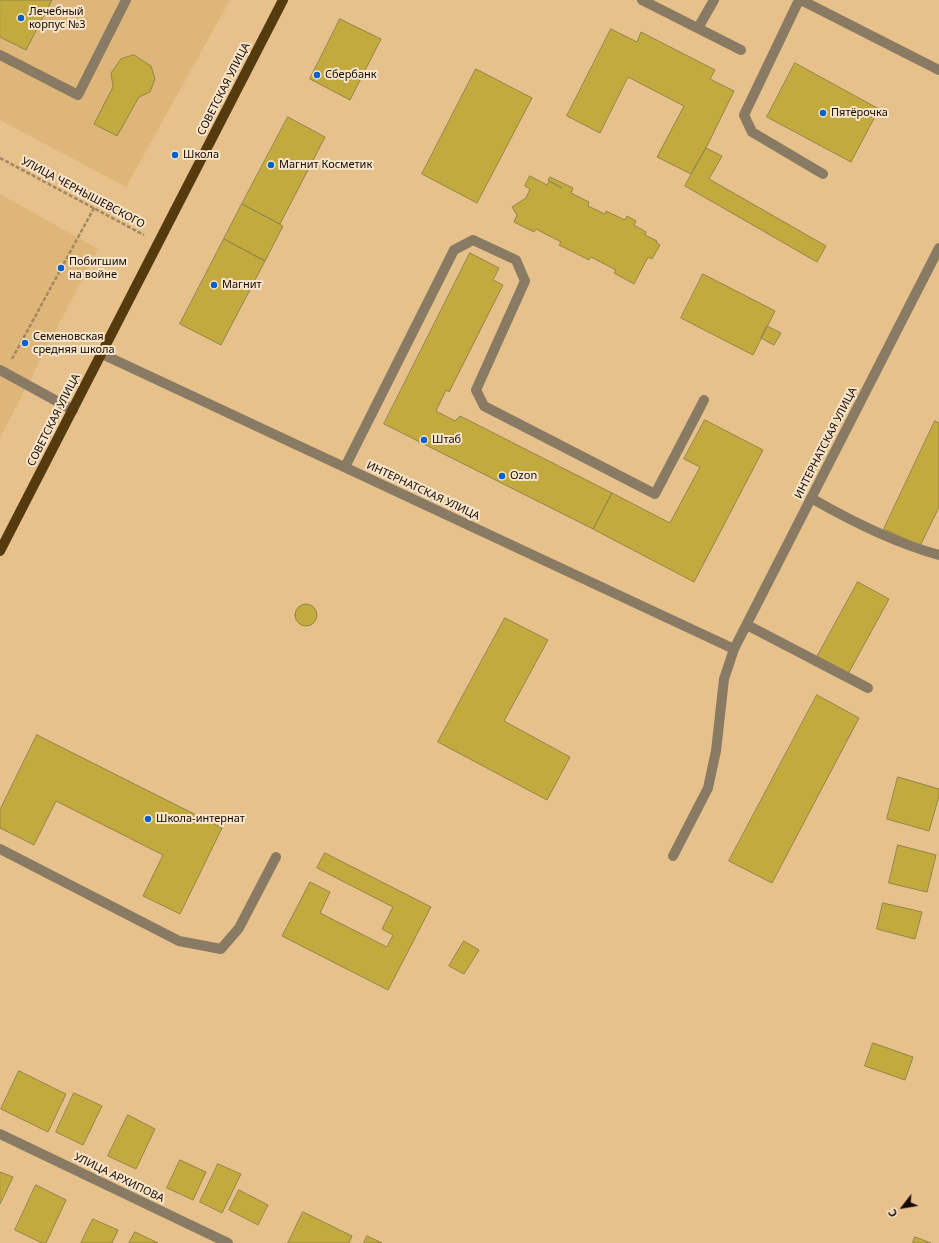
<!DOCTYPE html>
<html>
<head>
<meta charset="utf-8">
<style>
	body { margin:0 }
	#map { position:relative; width:939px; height:1243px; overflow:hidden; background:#e6c18b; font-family:"Noto Sans",sans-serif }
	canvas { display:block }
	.north { position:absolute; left:883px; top:1187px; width:40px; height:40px; -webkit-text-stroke:3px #f8e5ca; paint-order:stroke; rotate:239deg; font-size:11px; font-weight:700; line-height:16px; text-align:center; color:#150900 }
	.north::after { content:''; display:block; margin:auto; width:14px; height:18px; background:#150900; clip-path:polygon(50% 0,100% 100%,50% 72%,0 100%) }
</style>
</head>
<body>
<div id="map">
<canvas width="939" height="1243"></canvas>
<div class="north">С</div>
</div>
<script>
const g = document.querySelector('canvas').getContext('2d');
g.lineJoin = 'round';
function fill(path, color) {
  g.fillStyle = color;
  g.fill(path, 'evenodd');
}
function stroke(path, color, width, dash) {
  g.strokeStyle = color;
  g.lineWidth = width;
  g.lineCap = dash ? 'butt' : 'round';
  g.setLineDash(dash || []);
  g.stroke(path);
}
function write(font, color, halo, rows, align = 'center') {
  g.font = font + ' "Noto Sans",sans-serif';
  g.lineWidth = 4;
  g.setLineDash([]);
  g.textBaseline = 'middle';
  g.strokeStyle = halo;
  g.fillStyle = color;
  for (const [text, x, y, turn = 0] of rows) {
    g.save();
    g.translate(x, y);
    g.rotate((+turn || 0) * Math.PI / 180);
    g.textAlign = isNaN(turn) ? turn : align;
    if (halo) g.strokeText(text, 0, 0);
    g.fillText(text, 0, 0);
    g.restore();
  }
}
fill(new Path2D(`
	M0,0H230L126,187L0,120Z
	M0,194L98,249L0,438Z`), '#dfb679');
const building = new Path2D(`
	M0,0H52L26,50L0,37Z
	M340,19L381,39L350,100L310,79Z
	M611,29L637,42L641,32L715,70L710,79L734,91L706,148L691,174L657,157L684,106L628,77L600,133L567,116Z
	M134,55L151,66L155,79L150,92L139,97L117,136L94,124L113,87L111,73L121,59Z
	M795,63L879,109L851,162L767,117Z
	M476,69L532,98L477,203L422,174Z
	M288,117L325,137L280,224L242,204Z
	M706,148L722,156L709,179L826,246L817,262L685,186Z
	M530,176L547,185L549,181L562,188L548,180L550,177L573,188L571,193L589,202L588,206L605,214L606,211L625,220L627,216L636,221L634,225L646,232L645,235L657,241L656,242L660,245L652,259L648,257L634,284L614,273L616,270L591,257L589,260L559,245L561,242L536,229L534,232L514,222L517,215L512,207L526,198L530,189L525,186Z
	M242,204L283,226L265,261L224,239Z
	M224,239L265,261L221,345L180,324Z
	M470,253L499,268L493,280L503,285L449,392L446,390L436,411L455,421L460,416L612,493L593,529L384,424Z
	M703,274L775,311L753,355L681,318Z
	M767,326L781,333L774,345L761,338Z
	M705,420L763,450L694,582L593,529L612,493L670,523L700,467L684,459Z
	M935,421L939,423V507L920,546L884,529Z
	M858,582L889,599L848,674L817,657Z
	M295 615a11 11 0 1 1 22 0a11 11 0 1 1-22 0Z
	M505,618L548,640L504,721L570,757L547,800L438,742Z
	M817,695L859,718L772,883L729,861Z
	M37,735L222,828L180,914L143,896L163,855L56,801L34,845L0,828V810Z
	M898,777L939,789V796L929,831L887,819Z
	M898,845L936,855L927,892L889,883Z
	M325,853L431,907L388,990L282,936L310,882L330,892L320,913L387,947L393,935L382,929L393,907L317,868Z
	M883,903L922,912L915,939L877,929Z
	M464,941L479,950L464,974L449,966Z
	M873,1043L913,1057L905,1080L865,1066Z
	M19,1071L66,1094L48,1132L1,1109Z
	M74,1093L102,1106L83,1145L56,1132Z
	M128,1115L155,1129L136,1169L108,1156Z
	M180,1160L206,1172L193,1200L167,1188Z
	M218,1164L241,1174L222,1213L200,1202Z
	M0,1172L13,1177L0,1204Z
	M36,1185L66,1200L46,1243H42L15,1230Z
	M239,1190L268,1205L258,1225L229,1210Z
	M303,1212L352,1236L349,1243H288Z
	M93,1219L118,1230L112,1243H81Z
	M135,1232L158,1243H129Z
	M367,1236L382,1243H364Z
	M915,1237L931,1243H913Z`);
fill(building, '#c2aa3e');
stroke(building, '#928549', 1);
stroke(new Path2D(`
	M0,158L144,235
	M12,359L94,208`), '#a4875f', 2.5, [4, 2]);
stroke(new Path2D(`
	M642,0L741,50
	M799,0L744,115L752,132L823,174
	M801,0L939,70
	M698,28L714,0
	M0,55L78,95L126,0
	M102,354L734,649
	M0,370L73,410
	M345,467L454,250L473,240L516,260L525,281L476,390L484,406L655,494L704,400
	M811,498C851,521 895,543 939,555
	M747,625L868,688
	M0,849L179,941L221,949L239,928L276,857
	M673,856L708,788L716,751L724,679L734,649L939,248
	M0,1134L228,1243`), '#897a64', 10);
stroke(new Path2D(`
	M0,551L283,0`), '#553a0d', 10);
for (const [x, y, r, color] of [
	[21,18,4,"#0061c9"],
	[317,75,4,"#0061c9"],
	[823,113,4,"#0061c9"],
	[175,155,4,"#0061c9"],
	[271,165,4,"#0061c9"],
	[61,268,4,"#0061c9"],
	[214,285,4,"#0061c9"],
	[25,343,4,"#0061c9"],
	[424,440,4,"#0061c9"],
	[502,476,4,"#0061c9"],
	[148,819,4,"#0061c9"]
]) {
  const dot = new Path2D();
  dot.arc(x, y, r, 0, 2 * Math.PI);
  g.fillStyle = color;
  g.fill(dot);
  stroke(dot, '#f8e5ca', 1.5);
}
write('11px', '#150900', '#f8e5ca', [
	["Лечебный",29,12],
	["корпус №3",29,25],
	["Сбербанк",325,75],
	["Пятёрочка",831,113],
	["Школа",183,155],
	["Магнит Косметик",279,165],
	["Побигшим",69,262],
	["на войне",69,275],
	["Магнит",222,285],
	["Семеновская",33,337],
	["средняя школа",33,350],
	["Штаб",432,440],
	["Ozon",510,476],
	["Школа-интернат",156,819]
], 'left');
write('11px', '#150900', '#f8e5ca', [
	["СОВЕТСКАЯ УЛИЦА",224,89,-63],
	["УЛИЦА ЧЕРНЫШЕВСКОГО",83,193,28],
	["СОВЕТСКАЯ УЛИЦА",54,420,-63],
	["ИНТЕРНАТСКАЯ УЛИЦА",826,443,-63],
	["ИНТЕРНАТСКАЯ УЛИЦА",423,491,25],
	["УЛИЦА АРХИПОВА",119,1178,26]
]);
</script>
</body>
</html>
